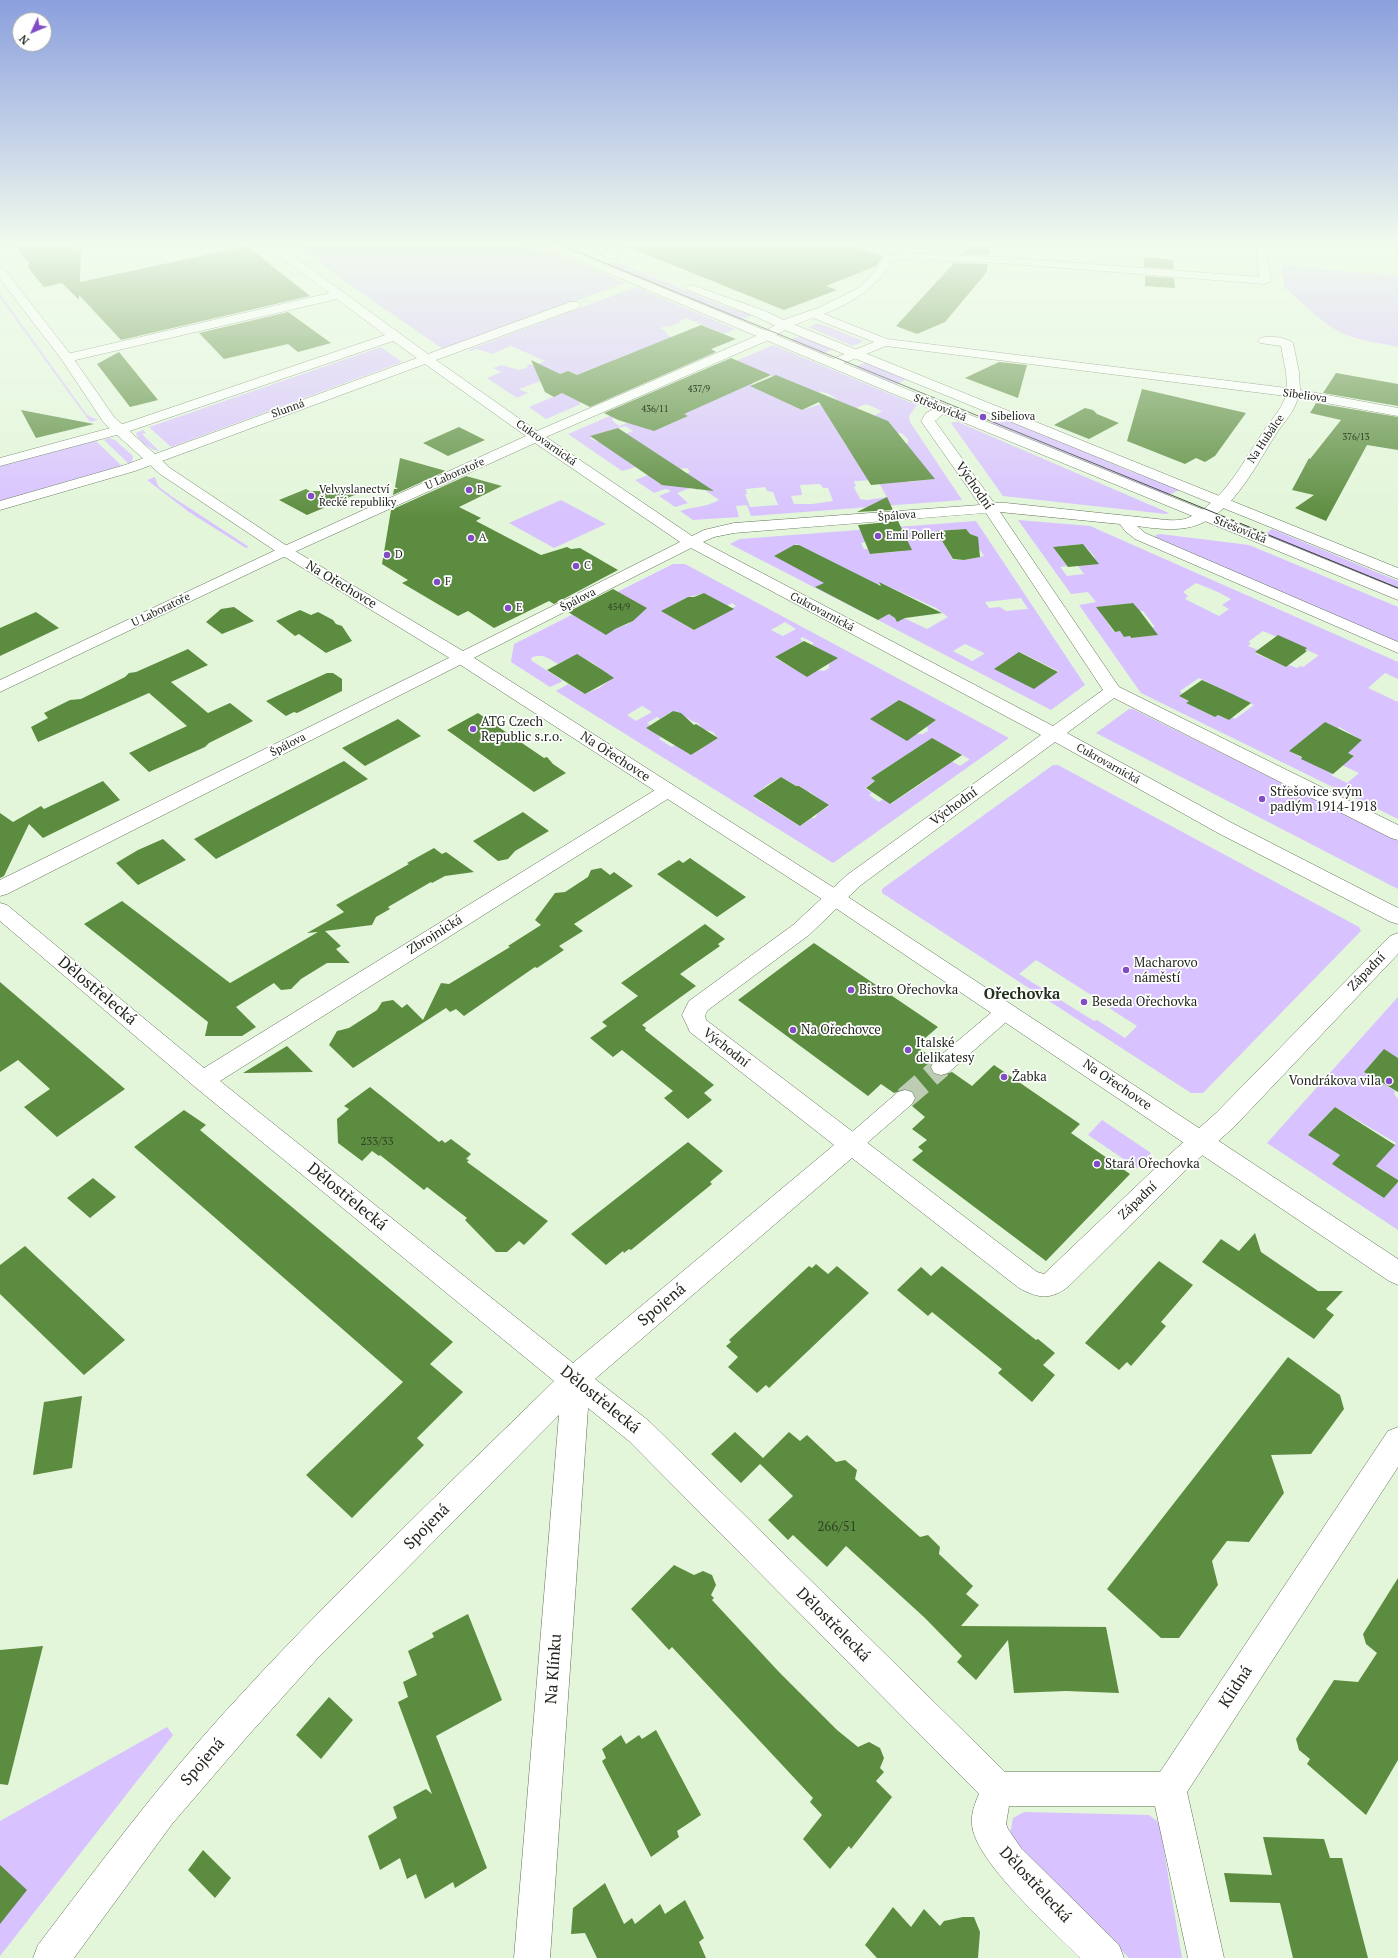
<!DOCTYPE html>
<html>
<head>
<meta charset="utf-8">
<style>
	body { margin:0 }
	#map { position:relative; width:1398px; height:1958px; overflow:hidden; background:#e3f6da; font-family:"PT Serif",serif }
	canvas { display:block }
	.north { position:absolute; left:12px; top:12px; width:40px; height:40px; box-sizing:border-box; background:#fff; border:1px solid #a6a9a5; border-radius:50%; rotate:226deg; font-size:11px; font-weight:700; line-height:16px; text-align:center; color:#21271d }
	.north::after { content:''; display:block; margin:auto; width:14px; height:18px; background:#824cc4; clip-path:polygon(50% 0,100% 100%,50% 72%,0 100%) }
</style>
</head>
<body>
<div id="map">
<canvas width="1398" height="1958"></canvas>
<div class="north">N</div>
</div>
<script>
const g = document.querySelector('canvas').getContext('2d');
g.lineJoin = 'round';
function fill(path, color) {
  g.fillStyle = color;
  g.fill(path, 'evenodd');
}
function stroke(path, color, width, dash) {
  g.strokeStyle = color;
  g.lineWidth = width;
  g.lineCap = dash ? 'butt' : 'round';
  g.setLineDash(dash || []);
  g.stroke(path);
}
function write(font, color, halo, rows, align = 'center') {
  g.font = font + ' "PT Serif",serif';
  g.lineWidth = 3.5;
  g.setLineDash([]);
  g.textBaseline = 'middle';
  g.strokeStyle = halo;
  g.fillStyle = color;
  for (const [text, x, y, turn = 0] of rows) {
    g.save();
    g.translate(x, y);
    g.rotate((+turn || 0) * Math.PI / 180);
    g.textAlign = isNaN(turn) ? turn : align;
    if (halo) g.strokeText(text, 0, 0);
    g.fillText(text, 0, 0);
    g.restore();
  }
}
fill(new Path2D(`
	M296,245H507L555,253L625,283L443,349L353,287Z
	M614,261L724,306L753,315L738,321L711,308L604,264Z
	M1281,265L1398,277V347C1380,343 1361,341 1344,334C1323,325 1302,302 1285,288Z
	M636,287L735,329L724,334L686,318L679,321L681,322L669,327L666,326L660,328L668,333L666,334L672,337L663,341L674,346L695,338L704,342L721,336L732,340L589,401L577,395L599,385L568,371L519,389L528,393L517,398L487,378L501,372L493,368L501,365L519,370L528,367L526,365L530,364L534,366L545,361L511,346L492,354L477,349L471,351L468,350ZM636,351L660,361L637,370L614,360Z
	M0,294L87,415L98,420L90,422L0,298Z
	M818,323L864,341L853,346L808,327Z
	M800,336L833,349L823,354L789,340Z
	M773,345L917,405L909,416L910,422L962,500L751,516L747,505L736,506L739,517L693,520L680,511C694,506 704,508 719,500L702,488L697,490L693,487L677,493L688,503L675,507L659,496L671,491L666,489L654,493L635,480L648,475L659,483L690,472L687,468L679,469L625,460L636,467L622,471L568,434L631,407L670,424L687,416L638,404ZM757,370L765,376L769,374L773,377L772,393L749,383ZM821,392L827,393L837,399L802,410L787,403ZM866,404L882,411L874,416L839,415ZM625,413L637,419L619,426L613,421L612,418ZM625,426L633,431L599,442L591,439V436ZM901,433L908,439V443L847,447L842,439ZM899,469L932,479H933L907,482ZM873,480L879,483L887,497L867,500L860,499L854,487L856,486L854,481ZM820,484L823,488H828L833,501L812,504H794L791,496L802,495L800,485ZM765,487L767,491L773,492L778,505L750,507L745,494H747L746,489Z
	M381,347L402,362L171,447L149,427Z
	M866,362L906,379L895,386L855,367Z
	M562,393L581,402L579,403L581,404L546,419L529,407Z
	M1003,415L1129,471L1181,489L1167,496L1052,448L986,424L991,423Z
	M953,422H958L1169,513L1166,514L1003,496L951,423Z
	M143,430L146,433L142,434L159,451C151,450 138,441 136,433Z
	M109,438L115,440L133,456L132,462L129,464L104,440Z
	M95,440L123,467L0,504V464Z
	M155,477L158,486L171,496L249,547L246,548L189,512L147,480Z
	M561,500L606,524L554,548L509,523Z
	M1018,520L1090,526L1398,662V679L1385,673L1368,688L1398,702V819L1141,693L1079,605L1096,602L1088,592L1071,594ZM1083,544L1095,557L1078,566L1084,574L1067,576L1060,567L1067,566L1058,554L1062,546ZM1196,583L1218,592L1231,599L1222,605L1229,609L1219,616L1185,599L1188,596L1183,592ZM1133,603L1139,611H1143L1155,627H1152L1157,635L1131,638L1130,636L1124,637L1120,631L1114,632L1102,615L1108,606ZM1263,631L1318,655V656L1303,667L1300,666L1297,668L1289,665L1286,667L1255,653L1258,650L1248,646L1251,643L1248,642ZM1199,678L1254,705L1235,719L1232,717L1229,720L1218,715L1215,717L1186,703L1189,701L1179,696L1182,693L1180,691ZM1325,722L1338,729L1339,727L1362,740L1348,752V753L1354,756L1350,760L1344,757L1312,764L1290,751L1298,744L1301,745ZM1342,765L1359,773L1347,783L1331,775Z
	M976,521L1085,685L1051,710L878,620L889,614L900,620L904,618L927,629L948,617L936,608L881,583L860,595L878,609L868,615L730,544L740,539ZM966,529L984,556L965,560H953L936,531ZM896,535L903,551L871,554L868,549H864L861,543ZM797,544L821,557L774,556ZM1021,598L1028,609L1006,611L1000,607L989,608L985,602ZM965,644L984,653V654L972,661L953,651ZM1020,652L1058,671H1059L1034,689L1007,661Z
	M1272,529L1398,581V592L1263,536Z
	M1160,534L1249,545L1398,607V643L1155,538L1156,535Z
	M673,564H685L1009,738L833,863L556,691L568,684L585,694L599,688L613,678L593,663L576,655L558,664C549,659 542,652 531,658L532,661L563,681L550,687L511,662L514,644ZM704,593L727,606L732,603L736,606L694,630L665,613L678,602L681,604L682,600C689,596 696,596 704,593ZM625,599L636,618C628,628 612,627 601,632L583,621ZM785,622L796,629L783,636L771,630ZM802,637L814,643L812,645L837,658L829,664V668L824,671L791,667L775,658L803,641L800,639ZM899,700L936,720L927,726L928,731L923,734H916L906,740L871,719ZM642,706L652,712L636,721L627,715ZM672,711C683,713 688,721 698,723L702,729L713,732L718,738L691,755L675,745L672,747L659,739L661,737L646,728L650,725L647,723L657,717L660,719ZM952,749L969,759V760L960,766L942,756ZM908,760L934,775L891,804L883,799L879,802L869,795L872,793L865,788L875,781L871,778L893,764L898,766ZM781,777L796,786H800L807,792H810L829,806L818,813L815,818H812L800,826L753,797L767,785Z
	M1129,709H1133L1398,841V889L1096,733Z
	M1053,765H1058L1359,927L1361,931L1203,1093H1191L882,893V889ZM1036,960L1110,1007L1109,1008L1137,1026L1125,1038L1097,1020L1094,1021L1019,974Z
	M1398,997V1058L1384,1050L1364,1072L1395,1091L1394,1094L1398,1099V1180L1368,1160L1387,1154L1396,1143L1335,1107L1309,1135L1340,1155L1332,1164L1384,1198L1398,1182V1230L1267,1143Z
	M1102,1120L1151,1153L1137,1168L1088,1135Z
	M167,1727L173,1735L0,1956V1821Z
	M1024,1812L1149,1815L1157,1821L1160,1827L1182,1958H1129L1014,1841L1010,1834L1013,1818Z`), '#d8c2ff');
fill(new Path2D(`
	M14,245H58L81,251L80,282L247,246L310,296L121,340L79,295V300L62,283L44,287L28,268L29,263Z
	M623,245H851L883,256L876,266L826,286L837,290L784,310Z
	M970,245L990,246L989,255L962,254Z
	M1144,257L1173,260L1174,269L1144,267Z
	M954,263L988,264L986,273L945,322L917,334L896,326Z
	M1145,276L1174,278L1175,288L1145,286Z
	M288,312L331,343L298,352L288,344L224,359L199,333Z
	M701,325L736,339L711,349L716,352L590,407L562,393L554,397L545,392L531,360L560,374L568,371L577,375Z
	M119,352L158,400L130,407L97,364Z
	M731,358L771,375L684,414L688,416L654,431L618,420L604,413Z
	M999,362L1027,365L1018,398L965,378Z
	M1336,373L1398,384V406L1323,393Z
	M776,375L888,421L935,479L871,485L819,402L802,410L750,386Z
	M1142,389L1246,413L1215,456L1205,462L1196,458L1185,464L1127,441Z
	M1316,403L1398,417V450L1367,445L1326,521L1295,508L1314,495L1292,490L1309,458L1310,459L1341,420L1310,413Z
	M1085,408L1093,410L1097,414L1119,423L1089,439L1054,425Z
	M21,410L94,424L36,438Z
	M459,427L485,440L448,456L423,443Z
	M618,428L714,491L662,485L590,436Z
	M400,458L446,471L393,495L394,489H398L395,487Z
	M466,476L502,486L459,507L481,518L476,521L541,555L567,547L571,549L580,548L618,570L554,604L549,601L494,628L468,611L458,616L402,583L408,580L382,564L391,510Z
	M306,489L310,491H364L307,515L279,500Z
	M887,497L893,510L857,512Z
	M898,521L912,550L870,554L858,525Z
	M966,529L970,534L978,537L980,557L964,560L953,559L936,531Z
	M1083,544L1099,564L1068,567L1053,547Z
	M794,545H799L881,586L879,582L942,613L905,618L897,622L895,618L889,614L878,620L815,587L824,583L774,556Z
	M613,589L647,608L633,621L615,629L606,635L568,612Z
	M704,593L734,609L694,630L661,611L688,597H694Z
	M1133,603L1140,611L1158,635L1131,638L1130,636L1124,637L1120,631L1115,632L1096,607Z
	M234,607L254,621L222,634L206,622L221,609Z
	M300,610L311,615L318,612L333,620L336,624L342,626L352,641L326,653L299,634L295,636L276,621Z
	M36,612L59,628L0,656V628Z
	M1278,635L1307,648L1305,650L1307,651L1286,667L1255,652Z
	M804,641L838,658L807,677L775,657Z
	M188,649L208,665L171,682L208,713L230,703L253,721L209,743L205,747L149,772L129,753L187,726L149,693L38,742L31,727L48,718L44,713L70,700L81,699L125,677L129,673L136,672Z
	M1019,652L1058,672L1034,689L994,669Z
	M577,654L601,669L614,678L585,694L547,670Z
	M327,673H333L342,679V691L297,713L294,712L286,716L266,701Z
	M1202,680L1226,691L1251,703L1229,720L1218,715L1215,717L1186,703L1189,701L1179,696Z
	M899,700L907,704L936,720L907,741L870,719Z
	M673,711L681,713L694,725L696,724L718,738L691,755L646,728Z
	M478,713L544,758L547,757L553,764L566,773L534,792L447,730Z
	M398,719L421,736L365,766L342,748Z
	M1325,722L1362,740L1348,753L1354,756L1333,774L1301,759L1302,757L1289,751Z
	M932,738L962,755L890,804L866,788L875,781L871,778Z
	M344,761L368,779L216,859L194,839Z
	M781,777L796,786H799L829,805L800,826L753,796Z
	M103,781L120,800L43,838L29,824L4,876L0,878V813L13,822L41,806L44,809Z
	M523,812L549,831L515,851L508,859L498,861L473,841Z
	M163,839L186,860L138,885L116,863L138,850Z
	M434,848L442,854L446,852L474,872L445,876L432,883L431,882L388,907L390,909L376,917L372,925L325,931L341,946L336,949L350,963H327L301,979L291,989L281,990L274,983L236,1007L256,1027L242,1036H205L208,1022L84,924L122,901L230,983L318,932L307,933L344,912L336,905L409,864L407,863Z
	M690,858L746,897L717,917L657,874L679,860L683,863Z
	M601,868L610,875L614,872L633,886L574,924L583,931L559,946L564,950L537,968L535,967L464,1016L456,1009L450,1012L446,1008L353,1068L329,1045L337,1031L349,1028L377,1010L382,1002L387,1001L393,1000L402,1008L407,1004L423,1020L441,983L449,984L510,947L508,946L541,925L535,920L555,893L565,892L588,877L591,870Z
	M705,924L725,939L718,944L720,946L680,974L696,986L642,1025L646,1028L645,1030L714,1085L704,1093L712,1100L688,1119L664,1098L673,1091L622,1050L613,1057L590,1038L607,1026L602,1022L638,996L621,983Z
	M814,943L938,1027L916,1046L934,1059L930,1066L934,1074L941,1076L952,1072L972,1086L994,1065L1080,1124L1071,1133L1130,1174L1046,1261L912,1160L923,1151L918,1147L927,1140L912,1129L925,1117L912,1106L916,1099L913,1091L905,1089L894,1093L881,1084L868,1096L738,1000Z
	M0,982L125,1089L57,1137L24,1107L50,1089L18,1060L0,1072Z
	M287,1046L313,1072L243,1073Z
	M1384,1049L1398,1058V1092L1364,1072Z
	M370,1087L439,1142L442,1140L445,1143L451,1139L471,1154L466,1159L469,1160L467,1162L548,1221L524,1245L519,1241L507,1252H496L465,1220L467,1218L427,1187L424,1190L380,1155L379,1156L372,1151L362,1161L338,1143L337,1119L349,1109L344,1106Z
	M1335,1107L1395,1145L1376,1166L1398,1180V1182L1384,1198L1332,1164L1340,1155L1308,1135Z
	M184,1110L206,1125L200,1130L453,1342L430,1364L463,1392L417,1438L424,1445L352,1518L306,1475L403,1382L134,1147Z
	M688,1142L723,1171L710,1182L712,1184L631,1250L629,1249L624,1253L623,1251L606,1265L571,1234Z
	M93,1178L116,1197L90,1218L67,1198Z
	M1255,1233L1261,1252L1318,1291H1343L1326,1309L1334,1315L1314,1339L1202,1262L1221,1239L1239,1251Z
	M25,1246L125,1340L84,1375L0,1294V1265Z
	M1159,1261L1193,1285L1161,1322L1166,1326L1131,1366L1127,1362L1119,1370L1085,1343Z
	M816,1264L828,1274L837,1266L869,1293L769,1388L766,1385L757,1393L728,1367L738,1357L726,1346L731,1342L729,1340L809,1266L812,1268Z
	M942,1266L1036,1340L1038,1339L1055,1353L1043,1365L1055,1375L1032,1402L998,1373L1002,1369L932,1312L928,1316L897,1290L921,1267L931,1276Z
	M1288,1357L1340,1395L1344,1409L1311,1454L1271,1455L1284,1493L1249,1542L1227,1541L1212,1561L1218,1585L1179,1638H1161L1107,1589Z
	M82,1396L72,1468L33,1475L44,1402Z
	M735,1432L763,1458L789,1432L800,1441L807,1435L836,1462L845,1460L857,1470L855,1479L920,1537L928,1535L940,1547L939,1554L973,1586L966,1594L979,1605L961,1626L1106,1627L1119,1693L1066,1691L1014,1693L1008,1640L976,1680L957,1662L962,1656L925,1618L846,1546L827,1567L793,1535L788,1540L768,1520L793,1496L760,1464L741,1483L711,1454Z
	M674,1565L694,1575L703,1571L712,1575L716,1585L711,1595L714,1598L712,1600L779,1672L837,1730L858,1747L869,1742L880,1748L884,1758L880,1768L884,1772L876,1781L892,1797L851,1849L849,1846L830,1869L803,1839L822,1815L810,1802L813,1798L672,1647L669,1650L631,1609Z
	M1398,1578V1760L1366,1815L1307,1764L1310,1759L1299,1750L1296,1739L1334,1680L1358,1682L1377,1653L1366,1644L1363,1634Z
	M468,1614L502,1700L436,1736L487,1868L455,1888L453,1882L425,1899L416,1874L407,1879L400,1858L380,1870L368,1836L397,1818L393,1807L426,1789L432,1794L398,1702L408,1697L403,1682L417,1675L408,1651L434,1637L432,1633Z
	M43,1646L8,1785L0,1784V1650Z
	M329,1697L353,1720L321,1759L296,1735Z
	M656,1730L701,1815L677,1831L679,1837L651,1857L602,1761L606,1758L602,1749L621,1735L626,1744L639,1735L642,1739Z
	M1263,1837L1324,1839L1330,1858H1342L1368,1958H1293L1280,1903L1230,1902L1224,1873L1272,1875Z
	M203,1850L231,1878L215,1898L188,1870Z
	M0,1865L27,1890L0,1924Z
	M605,1883L624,1924L632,1918L635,1924L660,1904L665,1914L685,1900L704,1938L699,1942L706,1958H597L585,1933L571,1934L573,1908Z
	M893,1907L911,1927L924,1909L940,1926L944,1921L963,1917H974L980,1932L978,1958H877L865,1945Z`), '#5c8c3f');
stroke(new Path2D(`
	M905,1098L941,1067`), '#bccdb4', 22, [22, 11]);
const pedestrian = new Path2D(`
	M1006,1004L1013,1006L1016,1011L1013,1016L948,1073L941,1075L934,1073L931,1067L934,1061L999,1006Z
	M905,1090L912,1092L915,1098L912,1104L859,1150L852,1153L845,1150L841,1144L845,1138L898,1092Z`);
const minor = new Path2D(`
	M263,245H276L284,249L428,354L570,302H578L580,305L578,308L436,360L537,431L756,336L786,319L818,308L860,287L874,272L884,257L902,253L1000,257L1259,277L1256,245H1266L1271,281L1265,284L1000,263L902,259L892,261C876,288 853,302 824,314L887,339L1287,388L1286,372L1281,346L1260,343L1258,340C1263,334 1288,337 1293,343L1299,372L1300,390L1398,408V416L1298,398C1294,412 1284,422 1276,434C1256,465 1236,508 1200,524C1181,532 1158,529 1137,526L1145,533L1398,642V653L1135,539L1125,531L1120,524L1000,512L1119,687L1398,825V840L1391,838L1114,698L1067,733L1232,823L1398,908V924L1391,922L1218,833L1055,742L861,885L809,935L708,1010C705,1013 705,1016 706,1020L1037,1272L1044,1274L1169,1155L1216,1113L1390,936L1398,933V954L1234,1127L1187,1169L1069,1286C1051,1300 1039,1299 1019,1288L852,1158L595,1379L649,1421L1005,1772H1160L1388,1431L1398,1427V1467L1187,1792L1224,1958H1188L1155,1806H1009L1006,1824L1008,1829L1021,1848L1119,1945L1124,1958H1080C1053,1930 974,1861 972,1824C971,1813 975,1803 979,1794L629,1441L588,1408L550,1958H514L559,1415L316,1660L246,1738L172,1824L74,1958H33L38,1945C98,1866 156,1788 223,1714C328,1598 442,1491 554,1381L195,1087L0,921V903L7,905L204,1068L660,787L667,785L674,787L677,791L674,795L220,1081L573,1363L834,1145L690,1032L682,1015L689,1001L793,925L847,875L1041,735L691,548L7,894L0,896V880L477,644L680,542L535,443L290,554L0,692V680L280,548L526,436L425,364L135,471L0,510V501L125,465L417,358L393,341L124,433L0,466V458L114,427L385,335L337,299L67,362L61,358L67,354L330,293ZM813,318L874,342L830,360L828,363L834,367L886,346L1286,396C1281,410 1271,420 1263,432C1243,462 1224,501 1190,517C1180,522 1168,520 1157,519L1006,503H994L935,421L949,409L947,406L942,405L926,413L921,421L980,505L734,523L704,530L692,536L546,437L764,342L794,325ZM986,513L1103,690L1053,726L703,542L714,537L734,533Z`);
const tertiary = new Path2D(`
	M545,245H559L899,386L1398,589V600L889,392L546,247Z
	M611,245H622L616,252L620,256L618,258H610L605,252Z
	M0,268L4,269L71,355L114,417L170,468L290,548L468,654L842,893L1398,1259V1285L1389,1281L828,903L456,662L280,554L160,474L104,423L62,360L0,279Z
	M692,285L765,311L788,322L1398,568V579L780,328L757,317L688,290L686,288L688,286Z`);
stroke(pedestrian, '#607058', 1);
stroke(minor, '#607058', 1);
stroke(tertiary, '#607058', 1);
fill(pedestrian, '#fff');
fill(minor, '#fff');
fill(tertiary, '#fff');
stroke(new Path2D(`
	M561,245L1398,588
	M595,245V251L606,258`), '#363e32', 1);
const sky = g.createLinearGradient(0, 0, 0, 519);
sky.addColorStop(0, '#8b9fde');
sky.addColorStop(0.47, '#f2fbee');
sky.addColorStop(1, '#f2fbee00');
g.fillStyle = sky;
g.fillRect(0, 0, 1398, 519);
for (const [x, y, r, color] of [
	[983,417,4,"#824cc4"],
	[469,490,4,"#824cc4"],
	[311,496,4,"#824cc4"],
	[878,536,4,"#824cc4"],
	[471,538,4,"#824cc4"],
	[387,555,4,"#824cc4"],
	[576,566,4,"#824cc4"],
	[437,582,4,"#824cc4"],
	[508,608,4,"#824cc4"],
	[473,729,4,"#824cc4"],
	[1262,799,4,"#824cc4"],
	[1126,970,4,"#824cc4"],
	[851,990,4,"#824cc4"],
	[1084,1002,4,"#824cc4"],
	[793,1030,4,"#824cc4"],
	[908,1050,4,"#824cc4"],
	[1004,1077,4,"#824cc4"],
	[1389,1081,4,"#824cc4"],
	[1097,1164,4,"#824cc4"]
]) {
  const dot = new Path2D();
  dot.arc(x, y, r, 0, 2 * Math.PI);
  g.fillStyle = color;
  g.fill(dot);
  stroke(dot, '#fff', 1.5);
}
write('9px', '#304026', null, [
	["437/9",699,389],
	["436/11",655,409],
	["376/13",1356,437],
	["454/9",619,607]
]);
write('11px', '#21271d', '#fff', [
	["Sibeliova",1305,396,8],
	["Střešovická",940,408,22],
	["Slunná",288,409,-20],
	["Na Hubálce",1266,439,-56],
	["Cukrovarnická",546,443,35],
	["U Laboratoře",455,474,-24],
	["Špálova",897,516,-5],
	["Střešovická",1240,530,22],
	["Špálova",578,600,-27],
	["U Laboratoře",161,610,-26],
	["Cukrovarnická",822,612,28],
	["Špálova",288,745,-27],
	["Cukrovarnická",1108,764,29]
]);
write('11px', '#21271d', '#fff', [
	["Sibeliova",991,417],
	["Velvyslanectví",319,490],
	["Řecké republiky",319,503],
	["B",477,490],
	["Emil Pollert",886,536],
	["A",479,538],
	["D",395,555],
	["C",584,566],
	["F",445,582],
	["E",516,608]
], 'left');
write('11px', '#304026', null, [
	["233/33",377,1142]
]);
write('13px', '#21271d', '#fff', [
	["Východní",974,486,55],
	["Na Ořechovce",341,585,31],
	["Na Ořechovce",615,757,33],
	["Východní",954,807,-36],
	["Zbrojnická",435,935,-32],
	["Západní",1367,972,-46],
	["Východní",726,1048,38],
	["Na Ořechovce",1117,1085,34],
	["Západní",1138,1201,-44]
]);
write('13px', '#21271d', '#fff', [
	["ATG Czech",481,722],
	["Republic s.r.o.",481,737],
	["Střešovice svým",1270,792],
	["padlým 1914-1918",1270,807],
	["Macharovo",1134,963],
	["náměstí",1134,978],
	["Bistro Ořechovka",859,990],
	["Beseda Ořechovka",1092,1002],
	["Na Ořechovce",801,1030],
	["Italské",916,1043],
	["delikatesy",916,1058],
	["Žabka",1012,1077],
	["Vondrákova vila",1381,1081,"right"],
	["Stará Ořechovka",1105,1164]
], 'left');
write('13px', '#304026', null, [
	["266/51",837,1527]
]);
write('bold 15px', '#24321d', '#fff', [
	["Ořechovka",1022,995]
]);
write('16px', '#21271d', '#fff', [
	["Dělostřelecká",97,991,40],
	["Dělostřelecká",347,1197,39],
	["Spojená",662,1305,-40],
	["Dělostřelecká",600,1400,39],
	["Spojená",427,1527,-45],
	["Dělostřelecká",833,1625,45],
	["Na Klínku",554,1669,-86],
	["Klidná",1236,1687,-57],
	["Spojená",203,1762,-49],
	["Dělostřelecká",1035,1885,47]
]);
</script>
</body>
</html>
